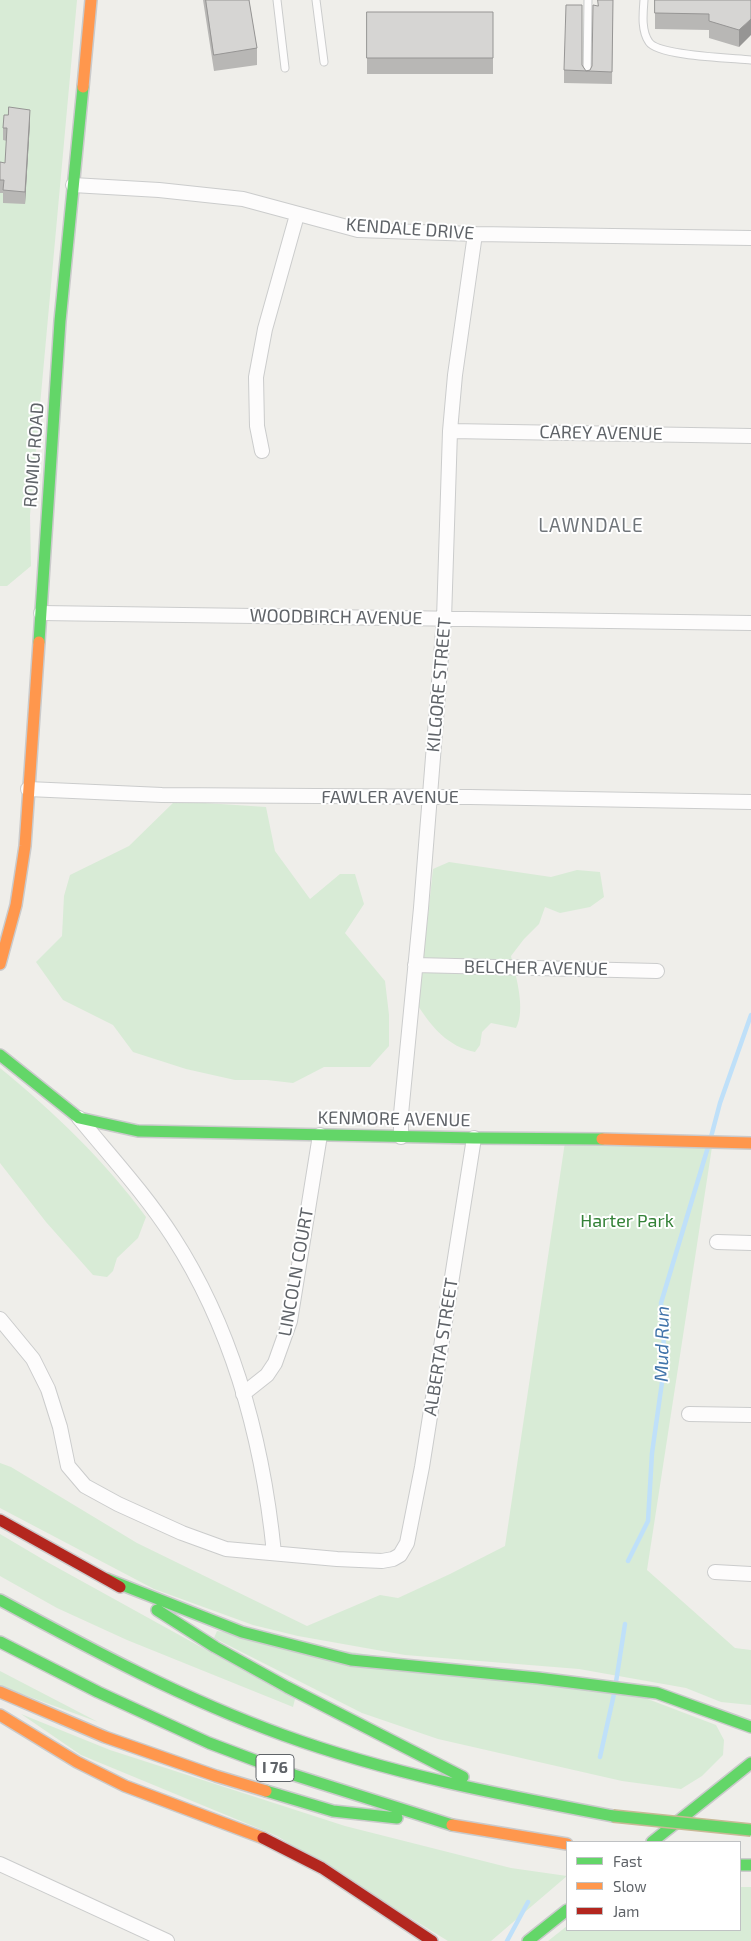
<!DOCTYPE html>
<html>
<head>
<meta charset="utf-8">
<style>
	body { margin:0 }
	#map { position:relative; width:751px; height:1941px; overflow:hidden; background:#efeeea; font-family:"Exo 2",sans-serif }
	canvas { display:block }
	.legend { position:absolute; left:566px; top:1841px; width:175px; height:90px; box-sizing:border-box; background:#fff; border:1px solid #bfc1c3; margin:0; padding:6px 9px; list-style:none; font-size:15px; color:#5f6368 }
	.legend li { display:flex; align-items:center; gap:10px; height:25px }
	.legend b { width:25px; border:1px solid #bfc1c3 }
</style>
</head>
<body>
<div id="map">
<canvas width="751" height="1941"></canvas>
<ul class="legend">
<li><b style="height:6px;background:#63d668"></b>Fast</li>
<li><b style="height:6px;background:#ff974d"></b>Slow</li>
<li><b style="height:6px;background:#b3261e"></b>Jam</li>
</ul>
</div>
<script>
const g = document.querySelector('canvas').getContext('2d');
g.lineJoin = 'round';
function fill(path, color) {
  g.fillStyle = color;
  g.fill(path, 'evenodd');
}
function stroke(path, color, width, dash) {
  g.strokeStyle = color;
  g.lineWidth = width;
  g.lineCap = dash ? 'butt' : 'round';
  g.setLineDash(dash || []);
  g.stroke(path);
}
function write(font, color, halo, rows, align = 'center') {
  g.font = font + ' "Exo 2",sans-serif';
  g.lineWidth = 4;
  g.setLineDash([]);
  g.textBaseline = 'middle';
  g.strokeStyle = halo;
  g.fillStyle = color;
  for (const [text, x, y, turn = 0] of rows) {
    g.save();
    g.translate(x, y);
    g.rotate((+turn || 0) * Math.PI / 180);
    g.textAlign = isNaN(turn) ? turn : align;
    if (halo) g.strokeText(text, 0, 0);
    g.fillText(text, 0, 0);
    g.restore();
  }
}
fill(new Path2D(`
	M0,0H77L30,515L31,566L7,586H0Z
	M175,801L266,807L275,851L310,899L340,874H355L364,904L345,933L385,981L389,1015V1046L370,1067H324L293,1083L267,1080H235L186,1069L133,1052L113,1025L63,1000L36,962L62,936L64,896L70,875L129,846Z
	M449,862L551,877L577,870L600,872L604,897L590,907L560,913L545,907L539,924L524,939L511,956C516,976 526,1010 516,1028L491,1023L482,1032L480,1045L475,1052C447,1046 433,1028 418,1006L433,869Z
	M0,1068C54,1112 105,1161 146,1217L138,1238L117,1258L113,1271L107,1277L93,1275L46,1222L0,1163Z
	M565,1142L712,1147L647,1570L735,1648L751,1650V1705L721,1702L686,1688L579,1669L405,1655L298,1636L253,1625L154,1589L0,1508V1463L11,1467L137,1543L307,1626L380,1595L398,1598L450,1574L505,1546Z
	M0,1534L49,1563L295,1699L293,1707L127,1640L57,1608L0,1576Z
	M217,1631L645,1698L716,1725L724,1740L723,1755L702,1776L681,1789L622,1781L438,1739L362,1713L214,1638Z
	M0,1671L98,1722L0,1686Z
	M21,1714L110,1750L345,1826L511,1868L567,1876L491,1941H448L277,1836L81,1755Z
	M740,1887H751V1941H548L567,1926V1930H740Z`), '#d8ebd6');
stroke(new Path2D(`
	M711,1137L720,1103L751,1015
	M628,1561L648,1521L652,1453L665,1361L661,1303L708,1147
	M616,1682L625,1624
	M600,1757L614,1694
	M507,1941L528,1902`), '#bfe0f9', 4.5);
const lane = new Path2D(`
	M277,0L285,68
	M316,0L324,62
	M644,0C643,13 641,31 649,42C658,56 732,58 751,60
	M587,78L588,0`);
const street = new Path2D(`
	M73,185L159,190L243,199L358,230L475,234L751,238
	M450,431L751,436
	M262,451L257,426L256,377L265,329L297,215
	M41,613L751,623
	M28,789L162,795L470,797L751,802
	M415,965L657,971
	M79,1118C111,1157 146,1195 173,1237C233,1330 263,1443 274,1553
	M401,1137V1114L421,908L444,619L450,431L455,375L475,234
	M717,1242L751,1243
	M0,1319L33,1359L48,1389L60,1427L68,1466L85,1486L118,1504L182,1533L226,1549L337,1559L382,1561L393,1559L400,1555L407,1543L422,1467L474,1138
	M243,1394L267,1375L275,1363L290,1321L320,1135
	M689,1414L751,1415
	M715,1572L751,1574
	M0,1864L167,1941`);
const fast = new Path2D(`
	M39,642L60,321L83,87
	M0,1055L79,1118L138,1131L474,1138L602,1139
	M107,1579L242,1632L351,1660L538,1678L657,1693L751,1727
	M0,1600C92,1650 184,1699 283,1735C390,1774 502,1795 613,1816
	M157,1610L215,1647L287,1687L463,1777
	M0,1642L98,1692L209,1743L294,1775L452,1825
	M266,1791L333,1811L397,1818
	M652,1842L751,1763
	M740,1865H751
	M528,1941L567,1910`);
const slow = new Path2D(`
	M83,87L91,0
	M0,964L16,905L25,846L39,642
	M602,1139L751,1143
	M0,1692L105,1737L216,1776L266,1791
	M0,1715L77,1762L125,1786L263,1838
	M452,1825L567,1844`);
const jam = new Path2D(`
	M0,1520L120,1587
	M263,1838L322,1868L432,1941`);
stroke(lane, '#cbcccc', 9);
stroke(street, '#cbcccc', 16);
stroke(fast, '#cacacb', 14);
stroke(slow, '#cacacb', 14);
stroke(jam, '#cacacb', 14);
stroke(lane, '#fdfcfc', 7);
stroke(street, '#fdfcfc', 14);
stroke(fast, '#63d668', 11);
stroke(slow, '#ff974d', 11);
stroke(jam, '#b3261e', 11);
const fastBridge = new Path2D(`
	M613,1816L751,1830`);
stroke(fastBridge, '#c8b996', 14, []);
stroke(fastBridge, '#63d668', 11);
fill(new Path2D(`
	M203,0H249L257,48V65L214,71Z
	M613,0L612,84L564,83V70L582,65L586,71L590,70L592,66L598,6Z
	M655,0H751L739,47L709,38V30L655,29Z
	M367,12H493V74H367Z
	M30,122L25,204L3,203V193H0V162L5,163L7,141L3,140V128Z`), '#b8b7b5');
fill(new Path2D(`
	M751,19V35L739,47V30Z
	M30,110V122L25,204V192Z`), '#969594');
const building = new Path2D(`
	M206,0H249L257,48L214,55Z
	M598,0H613L612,72L564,70L566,5H582V65L586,71L590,70L592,66L593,5L598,6Z
	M655,0H751V19L739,30L709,21V14L655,13Z
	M367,12H493V58H367Z
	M9,107L30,110L25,192L3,190L4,180H0V162L5,163L7,128H3L4,115H8Z`);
fill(building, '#d6d5d3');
stroke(building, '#969594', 1);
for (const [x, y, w] of [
	[275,1768,38]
]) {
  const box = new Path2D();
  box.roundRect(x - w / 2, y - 13.5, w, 27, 4);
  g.fillStyle = '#fff';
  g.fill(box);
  stroke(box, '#5f6368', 1);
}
write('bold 16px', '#5f6368', null, [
	["I 76",275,1768]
]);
write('18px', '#5f6368', '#fff', [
	["KENDALE DRIVE",410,229,4],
	["CAREY AVENUE",601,433,1],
	["ROMIG ROAD",34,455,-86],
	["WOODBIRCH AVENUE",336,617,1],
	["KILGORE STREET",439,685,-85],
	["FAWLER AVENUE",390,797],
	["BELCHER AVENUE",536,968,1],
	["KENMORE AVENUE",394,1119,1],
	["LINCOLN COURT",296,1272,-80],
	["ALBERTA STREET",441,1347,-81]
]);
write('18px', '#348238', '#fff', [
	["Harter Park",627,1221]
]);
g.letterSpacing = '1px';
write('19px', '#70757a', '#fff', [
	["LAWNDALE",591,526]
]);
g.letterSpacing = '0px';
write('italic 19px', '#4174aa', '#fff', [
	["Mud Run",662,1344,-89]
]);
</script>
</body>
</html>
